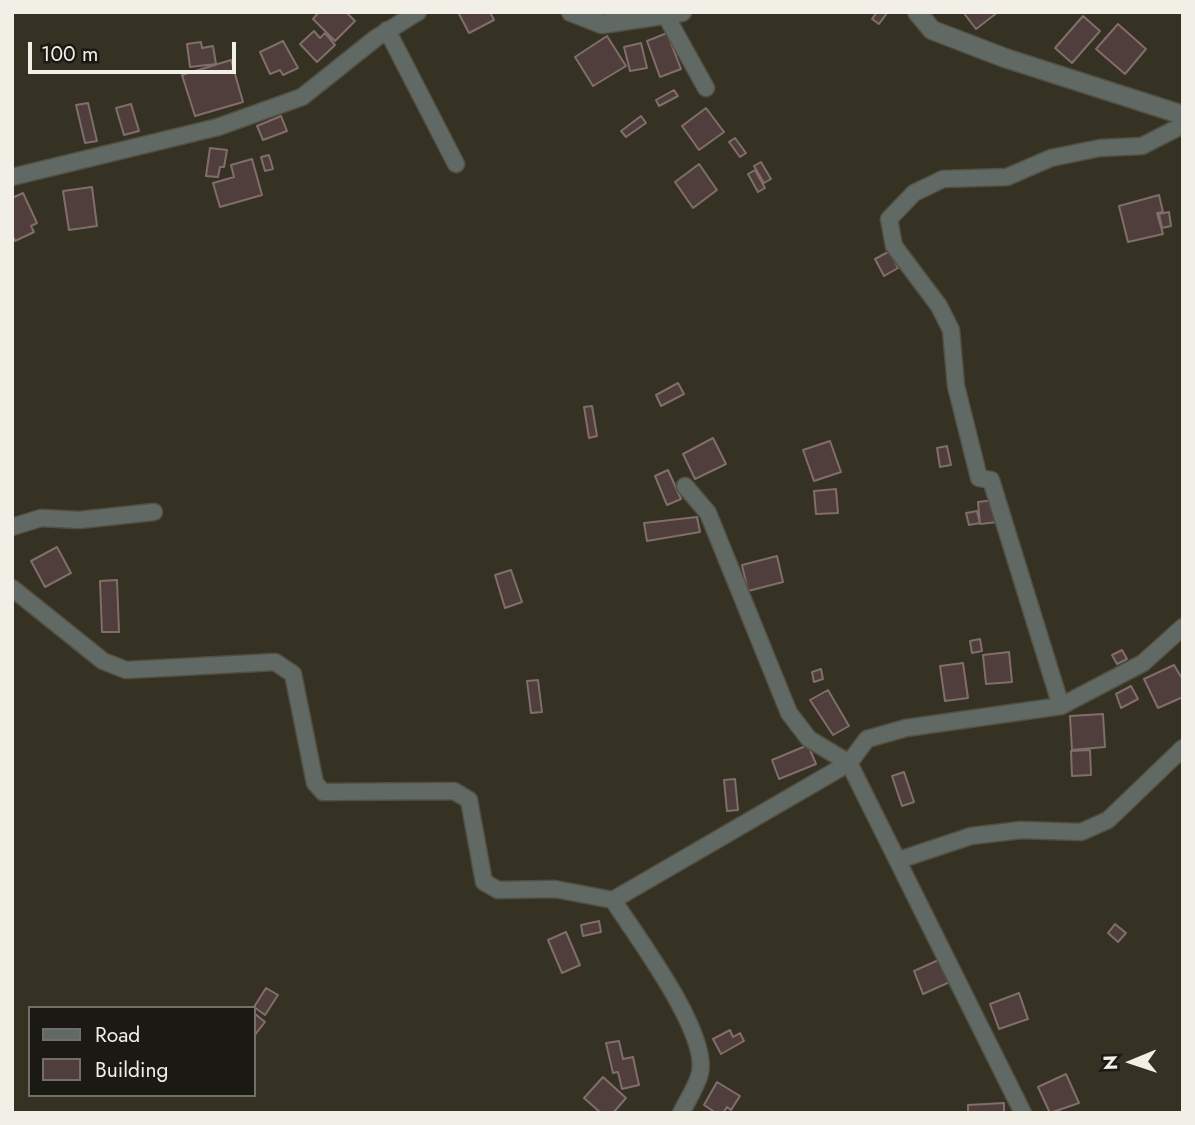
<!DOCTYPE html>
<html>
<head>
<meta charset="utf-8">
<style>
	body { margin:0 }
	#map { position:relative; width:1195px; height:1125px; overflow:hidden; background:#353123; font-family:Jost,sans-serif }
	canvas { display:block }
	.frame { position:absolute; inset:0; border:14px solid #f2f0e6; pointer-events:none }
	.legend { position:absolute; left:28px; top:1006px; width:228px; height:91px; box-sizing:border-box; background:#1b1913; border:2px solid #716f67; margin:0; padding:9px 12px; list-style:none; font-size:21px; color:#f2f0e6 }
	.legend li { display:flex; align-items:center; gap:14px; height:35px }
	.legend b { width:35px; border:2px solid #716f67 }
	.north { position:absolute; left:1097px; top:1027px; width:70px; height:70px; -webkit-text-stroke:5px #1b1913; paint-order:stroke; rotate:268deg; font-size:19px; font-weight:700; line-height:28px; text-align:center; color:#f2f0e6 }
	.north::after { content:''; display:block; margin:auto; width:24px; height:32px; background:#f2f0e6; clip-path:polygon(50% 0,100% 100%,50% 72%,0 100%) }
	.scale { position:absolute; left:28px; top:42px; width:208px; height:32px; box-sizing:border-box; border:4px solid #f2f0e6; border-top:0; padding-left:9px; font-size:21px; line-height:24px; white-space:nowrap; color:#f2f0e6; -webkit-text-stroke:5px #1b1913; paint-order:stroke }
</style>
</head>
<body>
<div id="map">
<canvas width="1195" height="1125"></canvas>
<div class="frame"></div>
<ul class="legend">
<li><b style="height:9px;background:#616965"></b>Road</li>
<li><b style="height:19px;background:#4f3e3b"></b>Building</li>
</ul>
<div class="north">N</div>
<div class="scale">100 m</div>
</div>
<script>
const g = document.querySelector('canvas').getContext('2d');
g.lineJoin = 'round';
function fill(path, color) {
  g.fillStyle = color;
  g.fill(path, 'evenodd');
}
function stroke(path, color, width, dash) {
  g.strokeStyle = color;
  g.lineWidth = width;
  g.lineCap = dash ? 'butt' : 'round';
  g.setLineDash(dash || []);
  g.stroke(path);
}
const building = new Path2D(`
	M319,12H346L355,21L335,41L313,19Z
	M458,12H490L494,20L469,33Z
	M877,12L887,13L879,24L872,19Z
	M963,12H998L976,29Z
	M1083,16L1100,31L1072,63L1055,48Z
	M1118,24L1146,49L1125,74L1096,49Z
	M314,31L320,38L325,33L335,45L317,62L300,44Z
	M667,33L681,69L660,77L647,41Z
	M607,36L626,66L593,86L575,57Z
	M283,41L298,68L283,75L280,70L270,74L260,52Z
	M201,42L202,48L213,46L216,64L190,67L187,44Z
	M641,43L647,68L630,71L624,47Z
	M231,60L243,102L195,116L182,75Z
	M674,90L678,96L659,106L656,100Z
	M88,103L97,141L85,143L76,105Z
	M131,104L139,131L124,135L116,108Z
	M706,108L724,132L699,150L682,126Z
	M281,116L287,131L263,140L257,126Z
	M641,116L646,123L626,137L621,131Z
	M735,138L746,153L740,157L729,142Z
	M210,148L227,150L224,167H220L218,177L206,176Z
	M269,155L273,169L265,171L261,157Z
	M252,159L262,195L220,207L213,183L234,177L231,165Z
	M761,162L771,179L764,183L754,166Z
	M699,164L717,190L693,208L675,182Z
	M755,170L765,188L758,192L748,174Z
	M92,187L97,226L69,230L63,191Z
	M23,193L37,223L31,226L34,232L15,241L12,235V198Z
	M1159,195L1163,212L1157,213L1163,234L1128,242L1119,206Z
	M1169,212L1171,226L1162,228L1159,214Z
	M890,251L898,268L884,276L875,259Z
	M678,383L684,394L661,406L656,395Z
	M592,406L597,436L589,438L584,407Z
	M713,438L726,464L695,479L683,454Z
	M830,441L841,472L814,481L803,450Z
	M947,446L951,465L940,467L937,448Z
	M668,470L681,499L667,505L655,476Z
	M836,489L838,513L816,514L814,491Z
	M995,500L998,522L980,524L978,502Z
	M977,511L980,523L969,525L966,513Z
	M697,517L700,532L647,541L644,523Z
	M57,547L71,573L45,587L31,561Z
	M777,556L783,582L748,591L742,565Z
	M511,570L522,602L505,608L495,575Z
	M117,580L119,632H102L100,581Z
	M980,639L982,651L972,653L970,641Z
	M1122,650L1127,659L1117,664L1112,655Z
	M1009,652L1012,682L986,684L983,655Z
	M963,663L968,698L945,701L940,666Z
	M1174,665L1183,680V697L1158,708L1144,679Z
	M821,669L823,679L814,682L812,672Z
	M538,680L542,712L531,713L527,681Z
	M1131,686L1138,699L1121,708L1116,694Z
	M828,690L849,726L833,735L810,700Z
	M1103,714L1105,747L1072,750L1070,716Z
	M808,745L816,764L779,779L772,760Z
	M1090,750L1091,775L1072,776L1071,751Z
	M904,772L914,802L902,806L892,776Z
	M735,779L738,810L727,811L724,780Z
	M599,921L601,932L583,936L581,925Z
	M1115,924L1126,933L1118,942L1108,933Z
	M566,932L580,965L562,973L548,940Z
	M943,958L952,981L923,994L914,971Z
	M266,988L278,995L265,1015L254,1007Z
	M1019,993L1028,1019L999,1029L990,1004Z
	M254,1013L265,1022L254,1036Z
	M730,1030L733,1037L740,1033L744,1041L721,1054L713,1039Z
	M619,1041L623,1059L633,1057L639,1085L622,1089L618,1072L613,1073L606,1043Z
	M1066,1074L1079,1103L1050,1113L1038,1087Z
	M603,1077L626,1098L613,1113H601L584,1098Z
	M717,1082L740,1096L731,1110L727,1107L723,1113H716L704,1105Z
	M1004,1103V1113H968V1105Z`);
fill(building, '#4f3e3b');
stroke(building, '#816e6b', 2);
const minor = new Path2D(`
	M666,16L706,88
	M387,30L456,164
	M12,177L218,127L302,97L376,38L418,12
	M685,486L708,513L789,713L809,739L849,763L1023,1113
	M12,527L41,518L79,520L154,512
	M12,588L103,661L126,670L275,662L293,674L315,783L323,792L454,791L469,800L484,882L498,890L555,889L613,900L849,763L867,739L906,728L1061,706L1143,663L1183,627
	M1061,706L991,480L979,478L956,386L951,330L939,306L894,246L889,219L914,193L943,179L1007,177L1051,158L1100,148L1142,146L1183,125
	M899,860L971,836L1021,830L1081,832L1108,820L1183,748
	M613,900C636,936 709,1032 700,1073C697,1086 687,1101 681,1113`);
const tertiary = new Path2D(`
	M571,12L602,24L682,12
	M917,12L932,30L1005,58L1183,115`);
stroke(minor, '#535042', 19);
stroke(tertiary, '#535042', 21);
stroke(minor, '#616965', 16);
stroke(tertiary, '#616965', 18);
</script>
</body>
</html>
